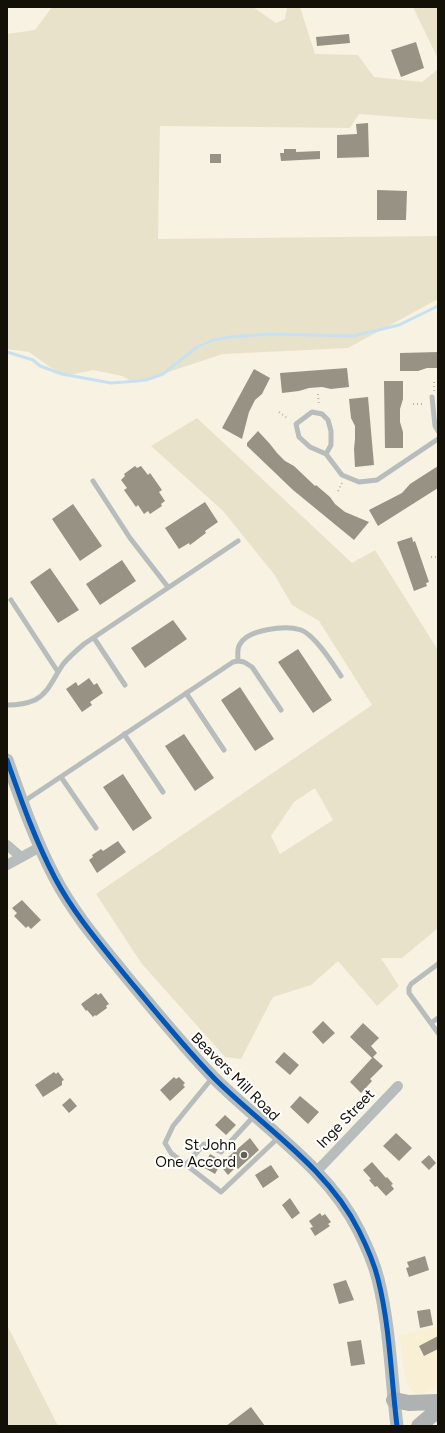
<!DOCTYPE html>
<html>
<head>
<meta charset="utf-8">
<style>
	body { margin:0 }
	#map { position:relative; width:445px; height:1433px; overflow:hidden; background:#f7f2e2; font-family:Figtree,sans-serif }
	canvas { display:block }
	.frame { position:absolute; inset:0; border:8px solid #131007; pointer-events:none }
</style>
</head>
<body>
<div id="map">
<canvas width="445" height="1433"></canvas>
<div class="frame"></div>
</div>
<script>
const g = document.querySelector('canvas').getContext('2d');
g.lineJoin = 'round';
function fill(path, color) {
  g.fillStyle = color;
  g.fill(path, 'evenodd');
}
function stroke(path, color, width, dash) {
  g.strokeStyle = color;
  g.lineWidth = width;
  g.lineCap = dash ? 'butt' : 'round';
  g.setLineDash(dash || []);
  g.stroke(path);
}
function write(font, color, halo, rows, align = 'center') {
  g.font = font + ' Figtree,sans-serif';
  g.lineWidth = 4;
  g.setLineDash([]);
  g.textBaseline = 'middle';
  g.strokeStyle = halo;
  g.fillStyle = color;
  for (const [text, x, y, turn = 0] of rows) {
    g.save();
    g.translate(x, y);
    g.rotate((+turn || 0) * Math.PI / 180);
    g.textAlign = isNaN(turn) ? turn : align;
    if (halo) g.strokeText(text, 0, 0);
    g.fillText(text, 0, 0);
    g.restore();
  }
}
fill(new Path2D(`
	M438,1326V1384L428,1392L417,1394L410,1388L406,1381L399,1336Z`), '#f8efd4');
fill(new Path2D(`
	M52,7H253L276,23L285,19L287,7H300L315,54L358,55L374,77L422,82L438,69V120L359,114L350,128L160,126L158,239L438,236V299L348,348L223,354L135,383L122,376L93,370L70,375L60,374L29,352L7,349V34L35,30Z
	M413,7H438V59Z
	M197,418L352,563L375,550L438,650V928L402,958H381L399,986L377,1006L338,961L311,985L273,997L241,1059L225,1057L142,964L96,894L372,705L319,621L292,605L274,574L223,511L151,446ZM315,788L333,820L280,854L271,836L294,802Z
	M7,1325L58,1426H7Z`), '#e9e2cb');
stroke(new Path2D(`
	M7,352L33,360L40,366L62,374L111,383L125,382L146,380L163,374L197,347L213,340L230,337L269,334L353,336L399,325L438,306`), '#c7e1f1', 3);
fill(new Path2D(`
	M349,34L350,43L317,46L316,37Z
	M416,42L424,68L401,77L391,50Z
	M368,123L369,157L337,158V135L357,134L356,124Z
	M284,149H296V152L320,151V159L281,161L280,153H284Z
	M210,154H221V163H210Z
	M377,190L407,191L406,220H377Z
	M438,352V368H427L418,371H400V353Z
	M347,368L349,387L331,389L322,387L309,388L299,391L282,393L280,373Z
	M254,369L270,378L262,394L255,400L249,412L242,439L222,428Z
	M384,381H403V399L400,409V422L403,432V448H385Z
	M368,397L374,465L355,467L354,449L355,439V426L351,418L349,399Z
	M258,431L270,444L277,453L285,461L294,466L315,486L316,485L330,497L335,504L345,512L369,522L354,540L293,490L247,446V443Z
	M135,466L137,468L141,466L148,475L150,473L162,490L159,492L165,501L161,504L162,506L150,514L148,511L144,514L138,505L136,507L124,490L127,488L121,480L125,476L124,474Z
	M438,466V488L378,526L369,510L402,493L410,484Z
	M205,502L218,522L205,531L206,533L190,545L189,543L179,549L165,528Z
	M73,504L102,546L80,561L52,519Z
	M412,537L413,542L415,541L429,582L426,583L427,586L414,591L397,542Z
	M122,560L136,581L100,605L86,584Z
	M50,568L79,610L58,623L30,582Z
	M173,620L187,639L145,668L131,648Z
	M298,649L332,700L313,713L278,662Z
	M89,678L94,685L97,683L103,693L90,702L92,705L82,712L66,689L76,682L78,686Z
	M240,687L274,739L255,751L221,700Z
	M184,734L214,778L195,791L165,746Z
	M123,774L152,818L133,831L103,787Z
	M118,841L126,852L97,873L89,860L93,857L92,855L101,849L103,851Z
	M22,900L41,920L31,929L28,926L26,928L14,916L17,913L12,908Z
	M96,993L98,995L101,993L109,1004L106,1006L107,1008L96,1016L95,1015L93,1017L87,1010L86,1011L81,1004Z
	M323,1021L335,1033L323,1044L312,1032Z
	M363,1023L379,1038L371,1046L377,1053L373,1057L383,1066L370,1079L372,1081L361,1093L350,1082L372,1058L350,1037Z
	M284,1052L299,1065L290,1075L275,1062Z
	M54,1072L56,1074L58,1072L64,1080L62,1081V1085L43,1097L35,1085Z
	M174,1077L176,1079L179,1077L185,1083L183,1085L185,1087L170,1101L160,1090Z
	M300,1096L319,1112L308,1124L290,1107Z
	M70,1098L77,1106L69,1113L62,1105Z
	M225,1115L236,1125L226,1135L215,1125Z
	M396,1133L412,1148L399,1161L383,1146Z
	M250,1138L259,1150L238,1169L236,1167L228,1175L220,1165L215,1174L203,1167L210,1154L222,1161L220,1164Z
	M429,1155L436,1163L429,1170L421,1162Z
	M372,1162L386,1178L387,1177L393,1184L391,1185L394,1189L386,1196L377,1186L375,1187L369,1180L371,1179L363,1170Z
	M271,1165L279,1177L263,1188L255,1175Z
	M290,1198L300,1213L292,1219L282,1205Z
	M320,1213L322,1216L325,1214L331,1222L328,1224L330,1226L315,1236L310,1228L313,1227L309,1221Z
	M425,1256L429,1270L409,1277L406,1268L409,1267L407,1262Z
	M346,1280L354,1300L339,1304L333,1284Z
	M430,1309L433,1325L420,1328L417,1311Z
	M438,1336V1349L424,1356L419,1346Z
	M361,1340L365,1364L351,1366L347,1342Z
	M251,1407L265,1426H226Z`), '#979284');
stroke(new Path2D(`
	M434,382V391
	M318,394L319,405
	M413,404H424
	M279,412L287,418
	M338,491L342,483
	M431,557H438`), '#b6b7b5', 2, [1, 3]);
stroke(new Path2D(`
	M432,397L435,426L438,431
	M326,454L331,445V431L328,420L322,414L312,412L296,424L299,437L310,447L326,454L342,475L359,482L377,480L438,439
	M93,481L130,538L168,587
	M11,600L58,672
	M94,638L125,685
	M238,661C238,657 237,649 239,646C246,629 286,625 301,630C315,635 333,664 341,676
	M186,693L224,750
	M7,705C16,705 26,704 35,700C50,692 54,676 64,663C70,656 77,650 84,644L238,541
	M124,734L163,792
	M61,777L96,828
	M23,802L233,662L238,661L244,662L252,667L281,710
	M438,964L411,984L409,988V993L438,1033
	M431,1023L438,1018
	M213,1077L173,1126L165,1143L171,1153L221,1192L279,1137
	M186,1165L204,1144L221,1152L254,1116`), '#b7bcbd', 5);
stroke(new Path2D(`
	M7,845L21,857
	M7,865L40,847
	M316,1172L398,1086`), '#b7bcbd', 10);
stroke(new Path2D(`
	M7,760C21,800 35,840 55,878C74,914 100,944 125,975C154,1010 183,1046 214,1078C263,1127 328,1168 359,1231C367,1247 374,1263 378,1279C390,1327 391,1377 397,1426`), '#b7bcbd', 13);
stroke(new Path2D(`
	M394,1400L409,1403L438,1402
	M419,1426L438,1410`), '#afb2b2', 16);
stroke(new Path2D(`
	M7,760C21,800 35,840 55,878C74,914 100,944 125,975C154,1010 183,1046 214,1078C263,1127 328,1168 359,1231C367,1247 374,1263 378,1279C390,1327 391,1377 397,1426`), '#0057b8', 5);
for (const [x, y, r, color] of [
	[244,1155,4,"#635f54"]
]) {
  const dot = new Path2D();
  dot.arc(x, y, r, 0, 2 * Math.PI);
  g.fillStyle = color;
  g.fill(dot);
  stroke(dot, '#fff', 1.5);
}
write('15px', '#131007', '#fff', [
	["Beavers Mill Road",235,1077,45],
	["Inge Street",346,1119,-46]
]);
write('15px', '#131007', '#fff', [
	["St John",236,1146],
	["One Accord",236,1163]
], 'right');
</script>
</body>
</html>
